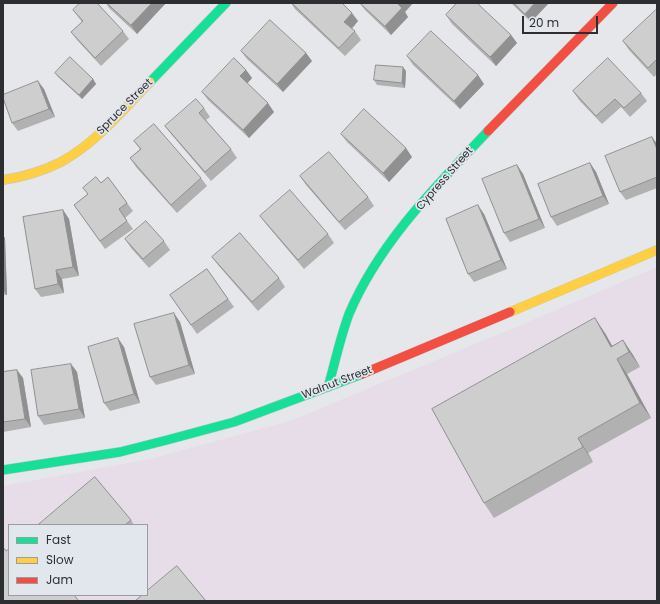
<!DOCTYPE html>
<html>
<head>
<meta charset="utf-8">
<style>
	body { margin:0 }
	#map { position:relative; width:660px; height:604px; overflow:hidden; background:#e5e7ea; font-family:Poppins,sans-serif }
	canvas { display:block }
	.frame { position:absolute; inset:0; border:4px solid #2d2e31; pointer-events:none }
	.legend { position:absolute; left:8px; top:524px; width:140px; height:72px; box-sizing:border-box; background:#e2e6ed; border:1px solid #9a9ca2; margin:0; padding:5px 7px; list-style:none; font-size:12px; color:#2d2e31 }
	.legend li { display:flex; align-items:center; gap:8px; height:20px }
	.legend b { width:20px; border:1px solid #9a9ca2 }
	.scale { position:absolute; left:522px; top:16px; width:76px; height:18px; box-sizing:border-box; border:2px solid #2d2e31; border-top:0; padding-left:5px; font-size:12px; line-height:14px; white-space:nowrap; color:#2d2e31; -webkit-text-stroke:3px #e2e6ed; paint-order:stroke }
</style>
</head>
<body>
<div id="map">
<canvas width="660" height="604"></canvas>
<div class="frame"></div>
<ul class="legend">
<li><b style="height:5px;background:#16e098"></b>Fast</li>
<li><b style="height:5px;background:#ffcf43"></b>Slow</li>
<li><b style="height:5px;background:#f24e42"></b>Jam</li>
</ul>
<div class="scale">20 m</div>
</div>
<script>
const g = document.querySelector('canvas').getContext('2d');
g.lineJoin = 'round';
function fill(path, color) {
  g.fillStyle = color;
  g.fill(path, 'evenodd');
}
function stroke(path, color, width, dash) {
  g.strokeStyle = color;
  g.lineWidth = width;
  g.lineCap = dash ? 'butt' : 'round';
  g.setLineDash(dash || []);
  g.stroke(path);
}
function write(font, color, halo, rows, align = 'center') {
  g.font = font + ' Poppins,sans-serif';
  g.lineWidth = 3.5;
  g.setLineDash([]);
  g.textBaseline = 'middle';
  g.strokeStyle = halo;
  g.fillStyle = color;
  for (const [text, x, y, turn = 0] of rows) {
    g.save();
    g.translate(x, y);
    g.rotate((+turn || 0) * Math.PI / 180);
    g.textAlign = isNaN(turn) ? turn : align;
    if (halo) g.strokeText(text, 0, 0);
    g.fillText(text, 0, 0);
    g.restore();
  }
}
fill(new Path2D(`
	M657,267V601H3V486L150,459L290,421L523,324ZM9,525H147V595H9Z`), '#e6dde8');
const fast = new Path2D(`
	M150,82L226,3
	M328,387C335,363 340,338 349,314C379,243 436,186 488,131
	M3,470L120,452L167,440L234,422L362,374`);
const slow = new Path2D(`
	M3,180C23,177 43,171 61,162C96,143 123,110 150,82
	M510,312L657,250`);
const jam = new Path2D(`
	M488,131L613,3
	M362,374L510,312`);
stroke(fast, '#c3c5c7', 10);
stroke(slow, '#c3c5c7', 10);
stroke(jam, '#c3c5c7', 10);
stroke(fast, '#16e098', 9);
stroke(slow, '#ffcf43', 9);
stroke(jam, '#f24e42', 9);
fill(new Path2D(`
	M106,3H166L137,34L109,8Z
	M291,3L358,21L352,29L355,31L361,40L345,56L295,9Z
	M360,3H413L405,12L408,17L391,35L365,10Z
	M511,3H549L531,22Z
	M73,10L123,31L129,39L101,66L77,40L71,32L82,22Z
	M657,11V74L654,77L629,50L623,41Z
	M446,15L511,35L517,43L496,66L452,24Z
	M241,51L306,53L312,61L283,92L247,59Z
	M407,56L484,84L460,109L413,65Z
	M246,70L252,78L247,83L274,112L249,138L208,100L202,92Z
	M406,71L405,88L377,85L374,80Z
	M55,73L93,79L96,84L82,99L58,77Z
	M44,89L55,117L18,131L12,123Z
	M573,91L641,93L647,101L630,117L621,107L602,124L579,100Z
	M204,108L210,117L206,120L231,149L237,158L211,181L171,134L165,126Z
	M341,134L412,157L389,182L347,142Z
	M652,137L657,144V188L626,200L620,192Z
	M134,141L201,178L207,186L177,213L136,167L130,158L140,149Z
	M590,163L596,172L609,204L557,226L551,217Z
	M517,165L523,174L545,228L510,242L504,233Z
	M300,176L368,197L374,206L345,230L306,185Z
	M108,177L133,211L125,218L133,229L105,249L74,205Z
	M63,210L69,219L79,276L62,279L64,293L41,297L35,289Z
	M484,214L507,269L474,282L468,274Z
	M260,216L328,234L334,243L304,269L266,224Z
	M3,235L5,238L7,295H3Z
	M125,239L164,241L170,250L149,268L131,248Z
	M212,257L279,278L285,287L258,311L218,265Z
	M207,269L234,307L197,334L170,295Z
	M180,322L195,374L156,385L150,377Z
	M605,333L612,346L623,340L633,355L640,367L627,374L651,418L588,453L593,462L494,518L484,503Z
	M124,347L140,403L110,411L104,403Z
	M71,364L77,372L85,418L44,425L38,416Z
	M17,370L23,378L31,427L3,432V372Z
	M131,520L134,525H38Z`), '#b1b1b2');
fill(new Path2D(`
	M152,3H166L137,34L131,25Z
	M399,3H413L405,12L408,17L391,35L385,26Z
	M535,3H549L531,22L525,14Z
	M352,13L358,21L350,30L344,22Z
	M511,35L517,43L496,66L490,57Z
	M306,53L312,61L283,92L277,84Z
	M403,67L406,71L405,88L402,83Z
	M246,70L252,78L246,85L240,76Z
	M478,75L484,84L460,109L454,101Z
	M93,79L96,84L82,99L79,95Z
	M38,81L44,89L55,117L49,109Z
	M268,103L274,112L249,138L243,130Z
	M652,137L657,144V149Z
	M406,148L412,157L389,182L383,173Z
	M590,163L596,172L609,204L603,196Z
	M517,165L523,174L545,228L539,219Z
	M478,205L484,214L507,269L501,260Z
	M63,210L69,219L79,276L73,267Z
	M3,235L5,238L7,295L3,290Z
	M56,270L62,279L64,293L58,284Z
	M174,313L180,322L195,374L189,365Z
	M595,318L605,333L619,358L611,347Z
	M118,338L124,347L140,403L134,394Z
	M623,340L633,355L640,367L629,352Z
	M617,359L627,374L651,418L640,403Z
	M71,364L77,372L85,418L79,409Z
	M17,370L23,378L31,427L25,419Z
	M578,438L588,453L593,462L583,447Z`), '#909091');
const building = new Path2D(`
	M80,3H97L123,31L95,58L71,32L83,21L73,10Z
	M107,3H152L131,25Z
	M292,3H342L352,13L344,22L355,31L339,48Z
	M360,3H399L398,4L402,8L385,26Z
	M457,3H477L511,35L490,57L446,15Z
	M514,3H535L525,14Z
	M656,10L657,11V59L648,68L623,41Z
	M270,20L306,53L277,84L241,51Z
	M431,31L478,75L454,101L407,56Z
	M70,57L93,79L79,95L55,73Z
	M234,58L246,70L240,76L268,103L243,130L202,92Z
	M608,58L641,93L624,108L615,99L596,116L573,91Z
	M376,65L403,67L402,83L374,80Z
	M38,81L49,109L12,123L3,98V95Z
	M196,99L204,108L199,113L231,149L205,172L165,126Z
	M364,109L406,148L383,173L341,134Z
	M154,124L201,178L171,205L130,158L141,149L134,141Z
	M652,137L657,149V177L620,192L605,156Z
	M329,152L368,197L339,222L300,176Z
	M590,163L603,196L551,217L538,184Z
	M517,165L539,219L504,233L482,179Z
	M96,177L101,183L108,177L127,203L119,209L127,221L100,241L74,205L88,194L83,188Z
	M290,190L328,234L298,260L260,216Z
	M478,205L501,260L468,274L446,219Z
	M63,210L73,267L56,270L58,284L35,289L23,217Z
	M146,221L164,241L143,259L125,239Z
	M240,233L279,278L252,302L212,257Z
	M207,269L228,299L191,325L170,295Z
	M174,313L189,365L150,377L134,324Z
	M595,318L611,347L623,340L629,352L617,359L640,403L578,438L583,447L484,503L432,409Z
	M118,338L134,394L104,403L88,347Z
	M71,364L79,409L38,416L31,370Z
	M17,370L25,419L3,422V372Z
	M95,477L131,520L125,525H38Z
	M3,547L6,551L9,549V595H74L79,601H3Z
	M177,566L206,601H135L142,595H147V591Z`);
fill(building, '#cececf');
stroke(building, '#909091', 1);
write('11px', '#2d2e31', '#e2e6ed', [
	["Spruce Street",125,107,-45],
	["Cypress Street",445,179,-49],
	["Walnut Street",337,383,-21]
]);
</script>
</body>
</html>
